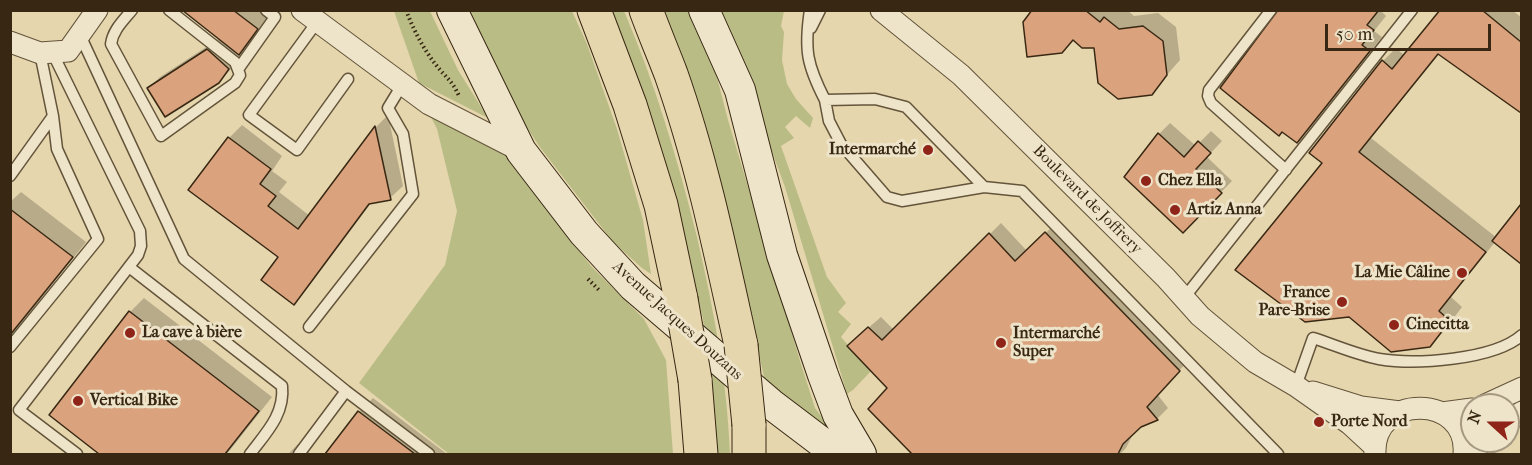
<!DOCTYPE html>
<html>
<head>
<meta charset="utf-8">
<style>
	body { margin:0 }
	#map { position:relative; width:1532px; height:465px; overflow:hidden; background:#e5d6ad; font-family:"IM FELL French Canon",serif }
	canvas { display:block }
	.frame { position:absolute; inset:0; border:12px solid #382813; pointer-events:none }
	.north { position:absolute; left:1460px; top:393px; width:60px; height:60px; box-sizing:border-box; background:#eee4ca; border:2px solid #a59981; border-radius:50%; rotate:291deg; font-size:16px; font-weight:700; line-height:24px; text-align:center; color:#382813 }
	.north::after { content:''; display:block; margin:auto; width:21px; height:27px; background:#8f2418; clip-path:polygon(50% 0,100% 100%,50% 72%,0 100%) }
	.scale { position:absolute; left:1325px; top:24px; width:166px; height:27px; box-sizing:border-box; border:3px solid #382813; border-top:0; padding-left:8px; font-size:18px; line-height:21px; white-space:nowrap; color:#382813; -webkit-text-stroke:4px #eee4ca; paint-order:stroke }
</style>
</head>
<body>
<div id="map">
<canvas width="1532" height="465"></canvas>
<div class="frame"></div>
<div class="north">N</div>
<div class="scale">50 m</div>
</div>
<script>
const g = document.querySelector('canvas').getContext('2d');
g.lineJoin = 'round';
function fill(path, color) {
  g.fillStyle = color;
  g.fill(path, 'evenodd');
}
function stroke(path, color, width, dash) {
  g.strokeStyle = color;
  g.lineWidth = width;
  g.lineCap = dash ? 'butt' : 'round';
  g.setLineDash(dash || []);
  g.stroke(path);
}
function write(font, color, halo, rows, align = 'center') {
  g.font = font + ' "IM FELL French Canon",serif';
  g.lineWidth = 6;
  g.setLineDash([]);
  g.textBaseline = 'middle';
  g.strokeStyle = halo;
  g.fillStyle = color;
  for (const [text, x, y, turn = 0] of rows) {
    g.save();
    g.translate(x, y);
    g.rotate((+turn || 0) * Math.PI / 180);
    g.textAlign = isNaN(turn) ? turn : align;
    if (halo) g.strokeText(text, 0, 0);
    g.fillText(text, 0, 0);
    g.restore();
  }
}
fill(new Path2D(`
	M394,11H430L458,70L488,118L419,83Z
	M465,11H572L587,44L617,129L643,220L651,274L642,268L613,242L539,146L499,84Z
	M610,11H624C655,83 678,160 697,237C714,311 727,379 730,454H715L713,418L703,319L690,268Z
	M661,11H693L710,50L728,120L801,364L815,408L834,433L766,386L741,271Z
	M720,11H784L781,26L784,32L782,60L787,84L796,99L813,118L810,128L796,116L785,127L794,138L781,146L827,277L846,303L838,312L851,324L841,337L871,371L853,390L847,394L785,187Z
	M428,111L504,154L591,266L644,319L666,360L673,454H449L359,383L445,265L457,211L437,129Z`), '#babc86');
fill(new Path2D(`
	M190,10H259L268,17L250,42L238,54L240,56L230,70L218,82L149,88L160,77L220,38Z
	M1034,10H1127L1134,16L1158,13L1176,27L1180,60L1151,93L1095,47Z
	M1279,10H1380L1386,16L1374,31L1382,37L1310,128L1297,141Z
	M1442,10H1512L1522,18V111L1440,53L1371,138L1497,238L1522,206V262L1495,242L1451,297L1462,307L1443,332L1429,346L1324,163L1383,61L1396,48L1405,56Z
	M388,115L403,186L390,198L372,202L306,290L294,303L280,257L229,138L242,125L282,156L272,171L287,182L279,192L310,216L376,127Z
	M1170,123L1196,146L1211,131L1222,141L1207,157L1232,181L1183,231L1126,177L1159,134Z
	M21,192L86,242L10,338V202Z
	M1057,222L1190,359L1157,394L1168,408L1157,419L1140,426L1134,432L1126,448L1120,454H914L870,409L889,388L860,335L881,317L894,330L1001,223L1027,251Z
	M144,298L272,397L227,454H102L51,415L130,312Z
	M373,398L447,454H327L359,412Z
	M298,444L311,454H288Z`), '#0003');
const building = new Path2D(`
	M182,10H233L258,29L239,55Z
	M1032,10H1085L1100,22L1104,17L1119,29L1143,26L1163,41L1167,75L1152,95L1118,99L1098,83L1094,48H1082L1073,40L1062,53L1027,57L1023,22Z
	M1278,10H1379L1367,25L1374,30L1362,45L1370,51L1297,143L1282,132L1279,136L1220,88Z
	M1440,10H1482L1521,42V113L1438,54L1359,152L1486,252L1439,311L1450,321L1430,347L1391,352L1349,317L1305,322L1235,270L1322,163L1309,153L1382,60L1392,69Z
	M207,49L229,69L219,83L165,117L147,88Z
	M375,126L391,200L369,204L294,305L261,280L278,257L188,190L228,137L271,169L260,184L276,196L268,206L298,229Z
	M1158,133L1184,157L1198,141L1211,153L1196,169L1222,193L1183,233L1124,177Z
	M1521,204V264L1492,241Z
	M10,209L73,257L10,335Z
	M1045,232L1180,371L1147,407L1158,420L1141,427L1123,444L1118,454H912L868,409L887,388L847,346L868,327L882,340L989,233L1015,261Z
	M129,311L259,411L225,454H99L49,415Z
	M358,411L415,454H325Z`);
fill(building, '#daa27d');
stroke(building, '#382813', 1.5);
const service = new Path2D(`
	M132,10C123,21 113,30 111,44L161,136L235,83L240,75L235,62L169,10
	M810,10C804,50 807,65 825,100L875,99L906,107L984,187L1022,191L1278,454
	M1271,10L1209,90L1208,96L1211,103L1286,170
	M317,22L249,115L297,150L348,79
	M811,28L820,10
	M80,35L184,259L346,391L429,454
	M52,52L140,231L141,246L138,255L19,410L77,454
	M239,68L275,17L266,10
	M825,100L829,121L841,144L887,197L902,201L984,187
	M10,176L53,116
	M129,267L282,386C285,414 266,433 250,454
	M1184,298L1412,10
	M309,327L413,194L403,134L388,108L402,85
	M10,347L98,239L57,149L53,116L40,53
	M1296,386L1313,338C1335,345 1357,355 1379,359C1415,365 1494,360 1522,335
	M299,454L346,391`);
const minor = new Path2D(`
	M302,10L429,104L521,151
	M881,10L961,75L1166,278L1200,316L1255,362L1296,386L1350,424L1375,447
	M10,42L40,53L68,51L97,10
	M1313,392L1361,407L1400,412
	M1485,405L1522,388
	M1442,413L1472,409
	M1508,421L1522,412
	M1375,454C1372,392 1469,394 1464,454
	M1471,454L1483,441`);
const secondary = new Path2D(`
	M452,10L521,151L584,233L633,286L771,404L837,454
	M704,10L740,90L782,255L823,375L838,415L861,454`);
const primary = new Path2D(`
	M594,10L630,105L661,205L681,299
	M646,10C654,32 663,53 671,74C702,162 721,254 741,345
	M695,380L701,454
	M749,425V454`);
stroke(service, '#63543a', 13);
stroke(minor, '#63543a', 23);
stroke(secondary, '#382813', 32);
stroke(primary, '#382813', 35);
stroke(new Path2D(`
	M406,10C413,29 424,50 436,65C446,78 452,80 459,96
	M588,279L600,291`), '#382813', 4, [1.5, 3]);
stroke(service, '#eee4ca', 10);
stroke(minor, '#eee4ca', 21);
stroke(secondary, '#eee4ca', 30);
stroke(primary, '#e5d6ad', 33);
const primaryBridge = new Path2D(`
	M681,299L695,380
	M741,345L749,425`);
stroke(primaryBridge, '#382813', 35, []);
stroke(primaryBridge, '#e5d6ad', 33);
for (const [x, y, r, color] of [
	[928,150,6,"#8f2418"],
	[1146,181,6,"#8f2418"],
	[1175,210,6,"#8f2418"],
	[1462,273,6,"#8f2418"],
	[1342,302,6,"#8f2418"],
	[1394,325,6,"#8f2418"],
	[130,333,6,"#8f2418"],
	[1001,343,6,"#8f2418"],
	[78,401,6,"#8f2418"],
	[1319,422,6,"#8f2418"]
]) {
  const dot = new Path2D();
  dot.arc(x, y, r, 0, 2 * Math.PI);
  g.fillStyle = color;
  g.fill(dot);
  stroke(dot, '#eee4ca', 2);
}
write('bold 16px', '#382813', '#eee4ca', [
	["Intermarché",916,150,"right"],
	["Chez Ella",1158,181],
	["Artiz Anna",1187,210],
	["La Mie Câline",1450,273,"right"],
	["France",1330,293,"right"],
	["Pare-Brise",1330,311,"right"],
	["Cinecitta",1406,325],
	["La cave à bière",142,333],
	["Intermarché",1013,334],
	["Super",1013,352],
	["Vertical Bike",90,401],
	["Porte Nord",1331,422]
], 'left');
write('16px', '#382813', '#eee4ca', [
	["Boulevard de Joffrery",1087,200,45],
	["Avenue Jacques Douzans",677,321,42]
]);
</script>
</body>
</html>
